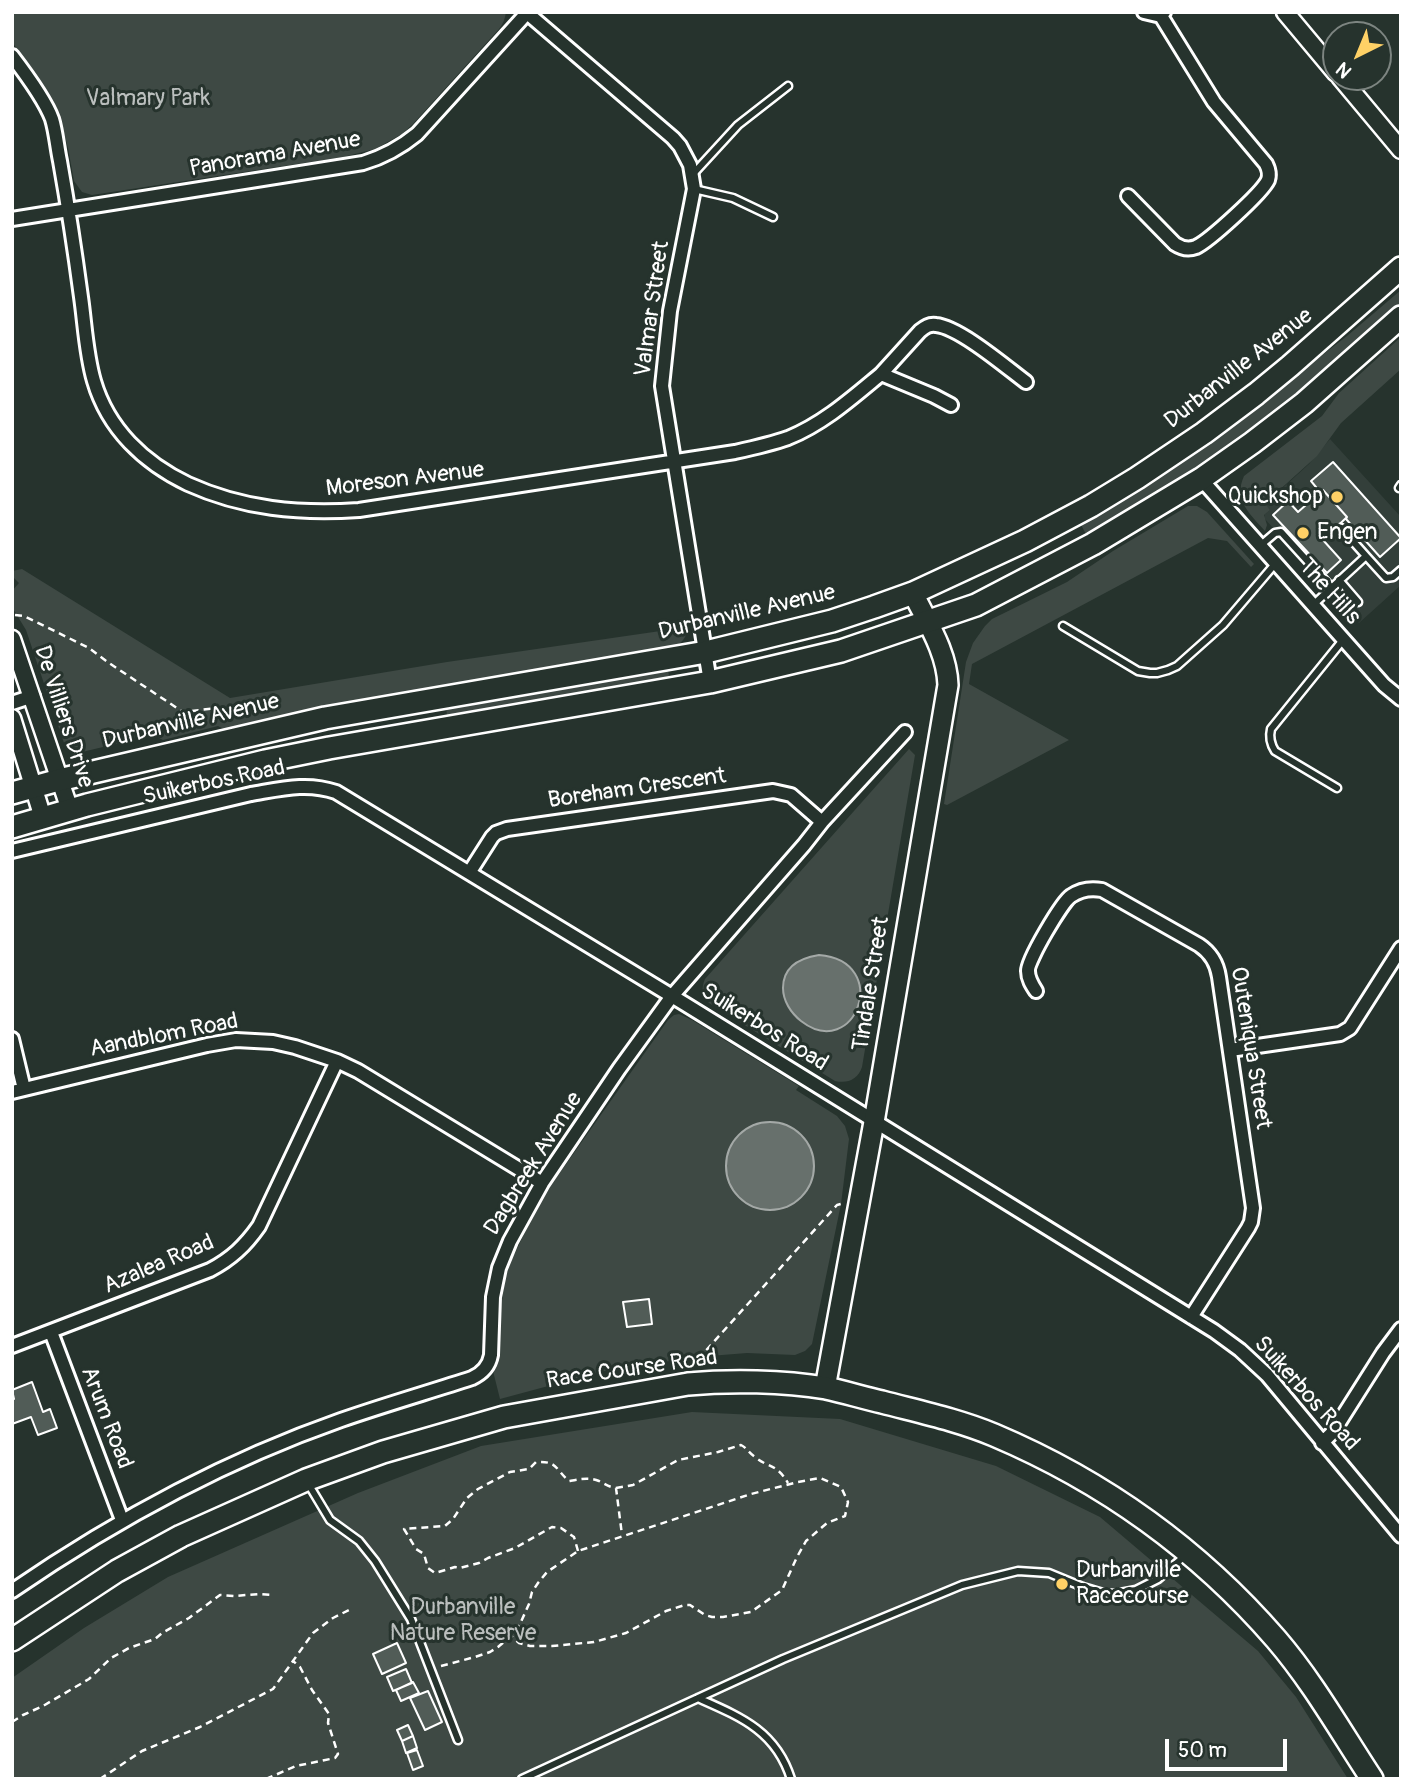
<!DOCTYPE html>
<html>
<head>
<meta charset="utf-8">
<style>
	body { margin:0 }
	#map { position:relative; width:1413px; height:1791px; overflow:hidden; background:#26332d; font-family:Pangolin,sans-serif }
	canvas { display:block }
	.frame { position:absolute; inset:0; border:14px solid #fff; pointer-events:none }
	.north { position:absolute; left:1322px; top:21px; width:70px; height:70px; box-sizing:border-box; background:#26332d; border:2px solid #7d8581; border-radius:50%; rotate:223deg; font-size:19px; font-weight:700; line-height:28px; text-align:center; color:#fff }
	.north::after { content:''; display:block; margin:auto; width:24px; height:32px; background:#ffd166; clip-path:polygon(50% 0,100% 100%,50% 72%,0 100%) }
	.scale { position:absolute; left:1165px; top:1739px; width:122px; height:32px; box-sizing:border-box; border:4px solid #fff; border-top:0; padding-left:9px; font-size:21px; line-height:24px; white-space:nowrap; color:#fff; -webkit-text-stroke:5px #26332d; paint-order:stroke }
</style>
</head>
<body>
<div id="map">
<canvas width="1413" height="1791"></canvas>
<div class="frame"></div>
<div class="north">N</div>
<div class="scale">50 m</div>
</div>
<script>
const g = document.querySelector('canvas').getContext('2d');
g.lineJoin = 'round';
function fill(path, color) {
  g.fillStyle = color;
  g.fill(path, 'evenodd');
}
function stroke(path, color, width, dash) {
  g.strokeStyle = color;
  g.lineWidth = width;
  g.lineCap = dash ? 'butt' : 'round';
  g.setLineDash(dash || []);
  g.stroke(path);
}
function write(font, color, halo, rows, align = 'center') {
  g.font = font + ' Pangolin,sans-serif';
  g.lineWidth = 6;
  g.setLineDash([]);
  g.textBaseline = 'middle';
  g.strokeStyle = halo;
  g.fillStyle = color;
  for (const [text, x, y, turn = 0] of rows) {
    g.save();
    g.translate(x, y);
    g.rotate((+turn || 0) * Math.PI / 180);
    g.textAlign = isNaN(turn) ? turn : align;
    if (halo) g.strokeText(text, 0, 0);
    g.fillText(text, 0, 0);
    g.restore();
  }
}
fill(new Path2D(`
	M1330,439L1401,517V585L1359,623L1264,518L1265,514L1270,510L1265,504L1309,464Z`), '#333f3a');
fill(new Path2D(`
	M12,12H506C505,19 503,24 499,29L413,124L402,134L375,149L343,157L92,195L82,192L74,181L68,148L59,114L38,77L12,42Z
	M1401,290V303C1340,359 1278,412 1210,460C1171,488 1129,512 1087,536L1080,523L1133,493L1217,436L1347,336Z
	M1401,337V369L1341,423L1317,456L1265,503L1270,510L1264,515L1267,525L1265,531C1250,514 1233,500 1244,476L1322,416L1339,393Z
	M1188,506H1197L1207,512L1254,564L1251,567L1227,541L1208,538L972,664L969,684L1069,740L947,805L944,804L966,662L973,643L985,626L992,619L1067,582L1113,551Z
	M22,569L230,698L447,662L688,627C687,638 681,643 673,649L379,697L224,729L218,726L163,740L153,735L78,753L70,751L64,743L26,630L12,607V591L19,583L12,576V571Z
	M668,670L669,676L634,686L447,715L446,707Z
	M909,749L915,755L862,1067C858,1079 848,1084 835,1081L709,1003C702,996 701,988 705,979Z
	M679,1014L692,1020L799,1086L796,1090L837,1116L845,1126L849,1139L841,1204L812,1344L805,1351L795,1355L747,1353L697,1357L604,1371L500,1399L493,1371L499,1350V1322L505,1279L512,1259L532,1218L547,1191L668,1020L674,1015Z
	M692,1412L840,1419L996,1466L1100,1517L1258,1651L1296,1697L1348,1779H12V1678L84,1628L168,1577L358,1493L481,1446Z`), '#3e4944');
const water = new Path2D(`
	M819,955C893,961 855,1063 801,1021C791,1013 783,1001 783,988C783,967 800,958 819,955Z
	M726 1166a44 44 0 1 1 88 0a44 44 0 1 1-88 0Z`);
fill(water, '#67706c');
stroke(water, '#a4a9a7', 2);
const building = new Path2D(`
	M1333,462L1401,538L1380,557L1346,519L1347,517L1323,490L1320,492L1311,481Z
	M1323,490L1347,517L1323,540L1341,560L1327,573L1273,515L1288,501L1298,512Z
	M649,1299L652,1324L627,1327L623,1302Z
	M32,1382L43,1412L50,1409L57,1428L38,1435L31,1417L12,1424V1399H14L12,1390Z
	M397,1643L406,1663L382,1674L373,1654Z
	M406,1669L412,1683L393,1691L387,1677Z
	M413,1682L419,1693L401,1701L396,1690Z
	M428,1691L442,1722L425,1730L410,1698Z
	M408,1725L413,1736L402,1741L397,1730Z
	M413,1736L417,1748L406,1753L402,1741Z
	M417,1750L423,1766L413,1770L407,1753Z`);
fill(building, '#515c57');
stroke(building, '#fff', 2);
const service = new Path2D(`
	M693,174L738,125L788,86
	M694,189L733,198L773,217
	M1399,488L1401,485
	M1261,545L1275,533L1281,532L1331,587
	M1366,556L1386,578L1393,577L1401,570
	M1339,580L1358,602
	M1313,605L1366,556L1341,528
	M1063,626L1138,671L1150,673H1157L1168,670L1177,666L1223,625L1275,564
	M1337,788L1275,751C1270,743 1269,737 1271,729L1343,640
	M309,1485L330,1520L359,1541L375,1561L411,1619L458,1740
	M698,1698C741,1717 776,1731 791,1779
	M522,1779L783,1659L962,1585L1018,1571L1049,1573L1083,1587L1103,1593L1115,1594L1136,1590L1158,1579L1186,1555`);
const minor = new Path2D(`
	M526,12L673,138L680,146L690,165L694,189L670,311L662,386L710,682
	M1144,12L1161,16
	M12,56C25,73 45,100 52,119C56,132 57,147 60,161C68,206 75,252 81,297C85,325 86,354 94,381C108,429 144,463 188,484C243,509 299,514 359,510L735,452C753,448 771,444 788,438C823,424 852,398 881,374L934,396L951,405
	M1128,196L1175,244C1181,248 1188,250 1196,247C1209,241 1262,193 1268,180C1270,174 1269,170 1266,164L1214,102L1161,16L1164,12
	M12,219L363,163C383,157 400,148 417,134L527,13
	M881,374L920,331C925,327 929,324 936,325C959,327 1006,367 1026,382
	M1201,479L1384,685L1401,699
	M12,703L33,696
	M12,851L251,794C281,789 307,782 336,792L685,1004L1214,1331L1240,1350L1267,1375L1401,1536
	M469,873L492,837L496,833L507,829L773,791L791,795L822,822
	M1036,991C1032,985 1028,979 1028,971C1027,961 1062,902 1071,896C1081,889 1091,888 1102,890L1199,945C1211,953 1217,963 1219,977L1253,1208L1251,1222L1248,1228L1191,1317
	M12,1039L24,1089
	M1230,1050L1340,1034L1350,1028L1401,948
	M12,1092L207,1045L236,1040L273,1042L295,1047L337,1061L358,1071L542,1183
	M51,1332L122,1520
	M12,1346L210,1270C231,1259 245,1246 259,1226L337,1061
	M1322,1443L1333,1432L1383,1353L1401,1329
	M12,1591C114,1521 224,1461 341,1420C384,1405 429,1392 472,1378C483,1373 489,1366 491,1355L493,1297L499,1268L510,1241L542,1183L619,1069L672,996L804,845L822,822L905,732`);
const tertiary = new Path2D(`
	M1285,12L1336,73
	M1340,77L1401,150
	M12,639L70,810
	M12,718L43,818`);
const secondary = new Path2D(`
	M825,1388L874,1122L948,685C947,652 927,622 913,593`);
const primary = new Path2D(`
	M12,793L59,780L325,718L706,652L832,621L874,607L913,593L1025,541L1091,506L1137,478L1204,433L1256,394L1290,366L1401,268
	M12,827L87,805L265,761L329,748L710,682L841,651L976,605L1093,544L1201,479L1252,443L1304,403L1401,317
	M12,1640L117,1571L181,1536L306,1480L383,1452L504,1417L688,1384C731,1380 783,1381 826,1388C845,1392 864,1398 882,1402C920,1412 958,1420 994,1435C1105,1482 1198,1549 1276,1639C1313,1682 1341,1732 1372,1779`);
stroke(service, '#fff', 11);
stroke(minor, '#fff', 18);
stroke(tertiary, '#fff', 21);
stroke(secondary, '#fff', 24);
stroke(primary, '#fff', 26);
stroke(new Path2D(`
	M15,615L24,616L89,648L109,663L183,712L243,705
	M701,1360V1356L837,1205L841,1204
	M616,1488L633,1485L678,1460L718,1452L741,1445C747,1448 749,1453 755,1457C770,1469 776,1463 788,1483
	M578,1551L574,1537L561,1528L552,1527L515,1548L488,1558L479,1563L460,1568L455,1567L435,1573L428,1568L424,1554L416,1549L404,1529L445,1526L453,1519L467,1498L478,1489L510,1472L529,1469L536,1462C558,1461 554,1468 569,1481C580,1479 589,1477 599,1481C605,1484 609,1487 616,1488L622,1535
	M441,1666L475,1657L490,1652L498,1647L511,1636L520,1624L529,1604L532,1592L538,1583L547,1572L578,1551L751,1494L798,1482L820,1478L841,1487L848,1502L845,1516L827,1523L806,1541L797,1557L782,1590L751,1612L723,1617H712L705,1615L690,1605H685L666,1611L626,1633L594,1642L552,1646H530L519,1643L511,1636
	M12,1722L23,1715L43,1706L89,1679L111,1658L129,1648L155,1639L162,1633L189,1618L220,1595L234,1596L259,1594L273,1595
	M100,1779L142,1751L200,1727L273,1689L313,1633L333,1618L349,1610
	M266,1779L296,1766L335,1758L338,1754L328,1723L329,1714L312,1690L300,1667L293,1661`), '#fff', 2.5, [7, 5]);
stroke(service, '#26332d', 6);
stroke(minor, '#26332d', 12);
stroke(tertiary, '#26332d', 16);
stroke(secondary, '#26332d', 19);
stroke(primary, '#26332d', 21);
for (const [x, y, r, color] of [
	[1337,497,7,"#ffd166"],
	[1303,533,7,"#ffd166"],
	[1062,1584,7,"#ffd166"]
]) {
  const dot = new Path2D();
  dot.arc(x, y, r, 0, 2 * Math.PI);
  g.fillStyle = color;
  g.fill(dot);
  stroke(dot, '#26332d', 2.5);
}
write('23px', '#bbbfbe', '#26332d', [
	["Valmary Park",148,99],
	["Durbanville",463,1608],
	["Nature Reserve",463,1634]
]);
write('23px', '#fff', '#26332d', [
	["Panorama Avenue",275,155,-10],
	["Valmar Street",653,309,-82],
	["Durbanville Avenue",1239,369,-38],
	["Moreson Avenue",405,480,-7],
	["The Hills",1329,592,48],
	["Durbanville Avenue",747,613,-13],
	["De Villiers Drive",63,717,72],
	["Durbanville Avenue",191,722,-13],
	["Suikerbos Road",214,783,-12],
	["Boreham Crescent",637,789,-8],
	["Tindale Street",872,984,-81],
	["Suikerbos Road",764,1028,32],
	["Aandblom Road",164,1036,-11],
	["Outeniqua Street",1250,1048,81],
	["Dagbreek Avenue",534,1164,-58],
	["Azalea Road",159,1265,-23],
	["Race Course Road",632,1370,-8],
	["Suikerbos Road",1306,1394,48],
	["Arum Road",106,1418,69]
]);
write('23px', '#fff', '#26332d', [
	["Quickshop",1323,497,"right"],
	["Engen",1317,533],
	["Durbanville",1076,1571],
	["Racecourse",1076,1597]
], 'left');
</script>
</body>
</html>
